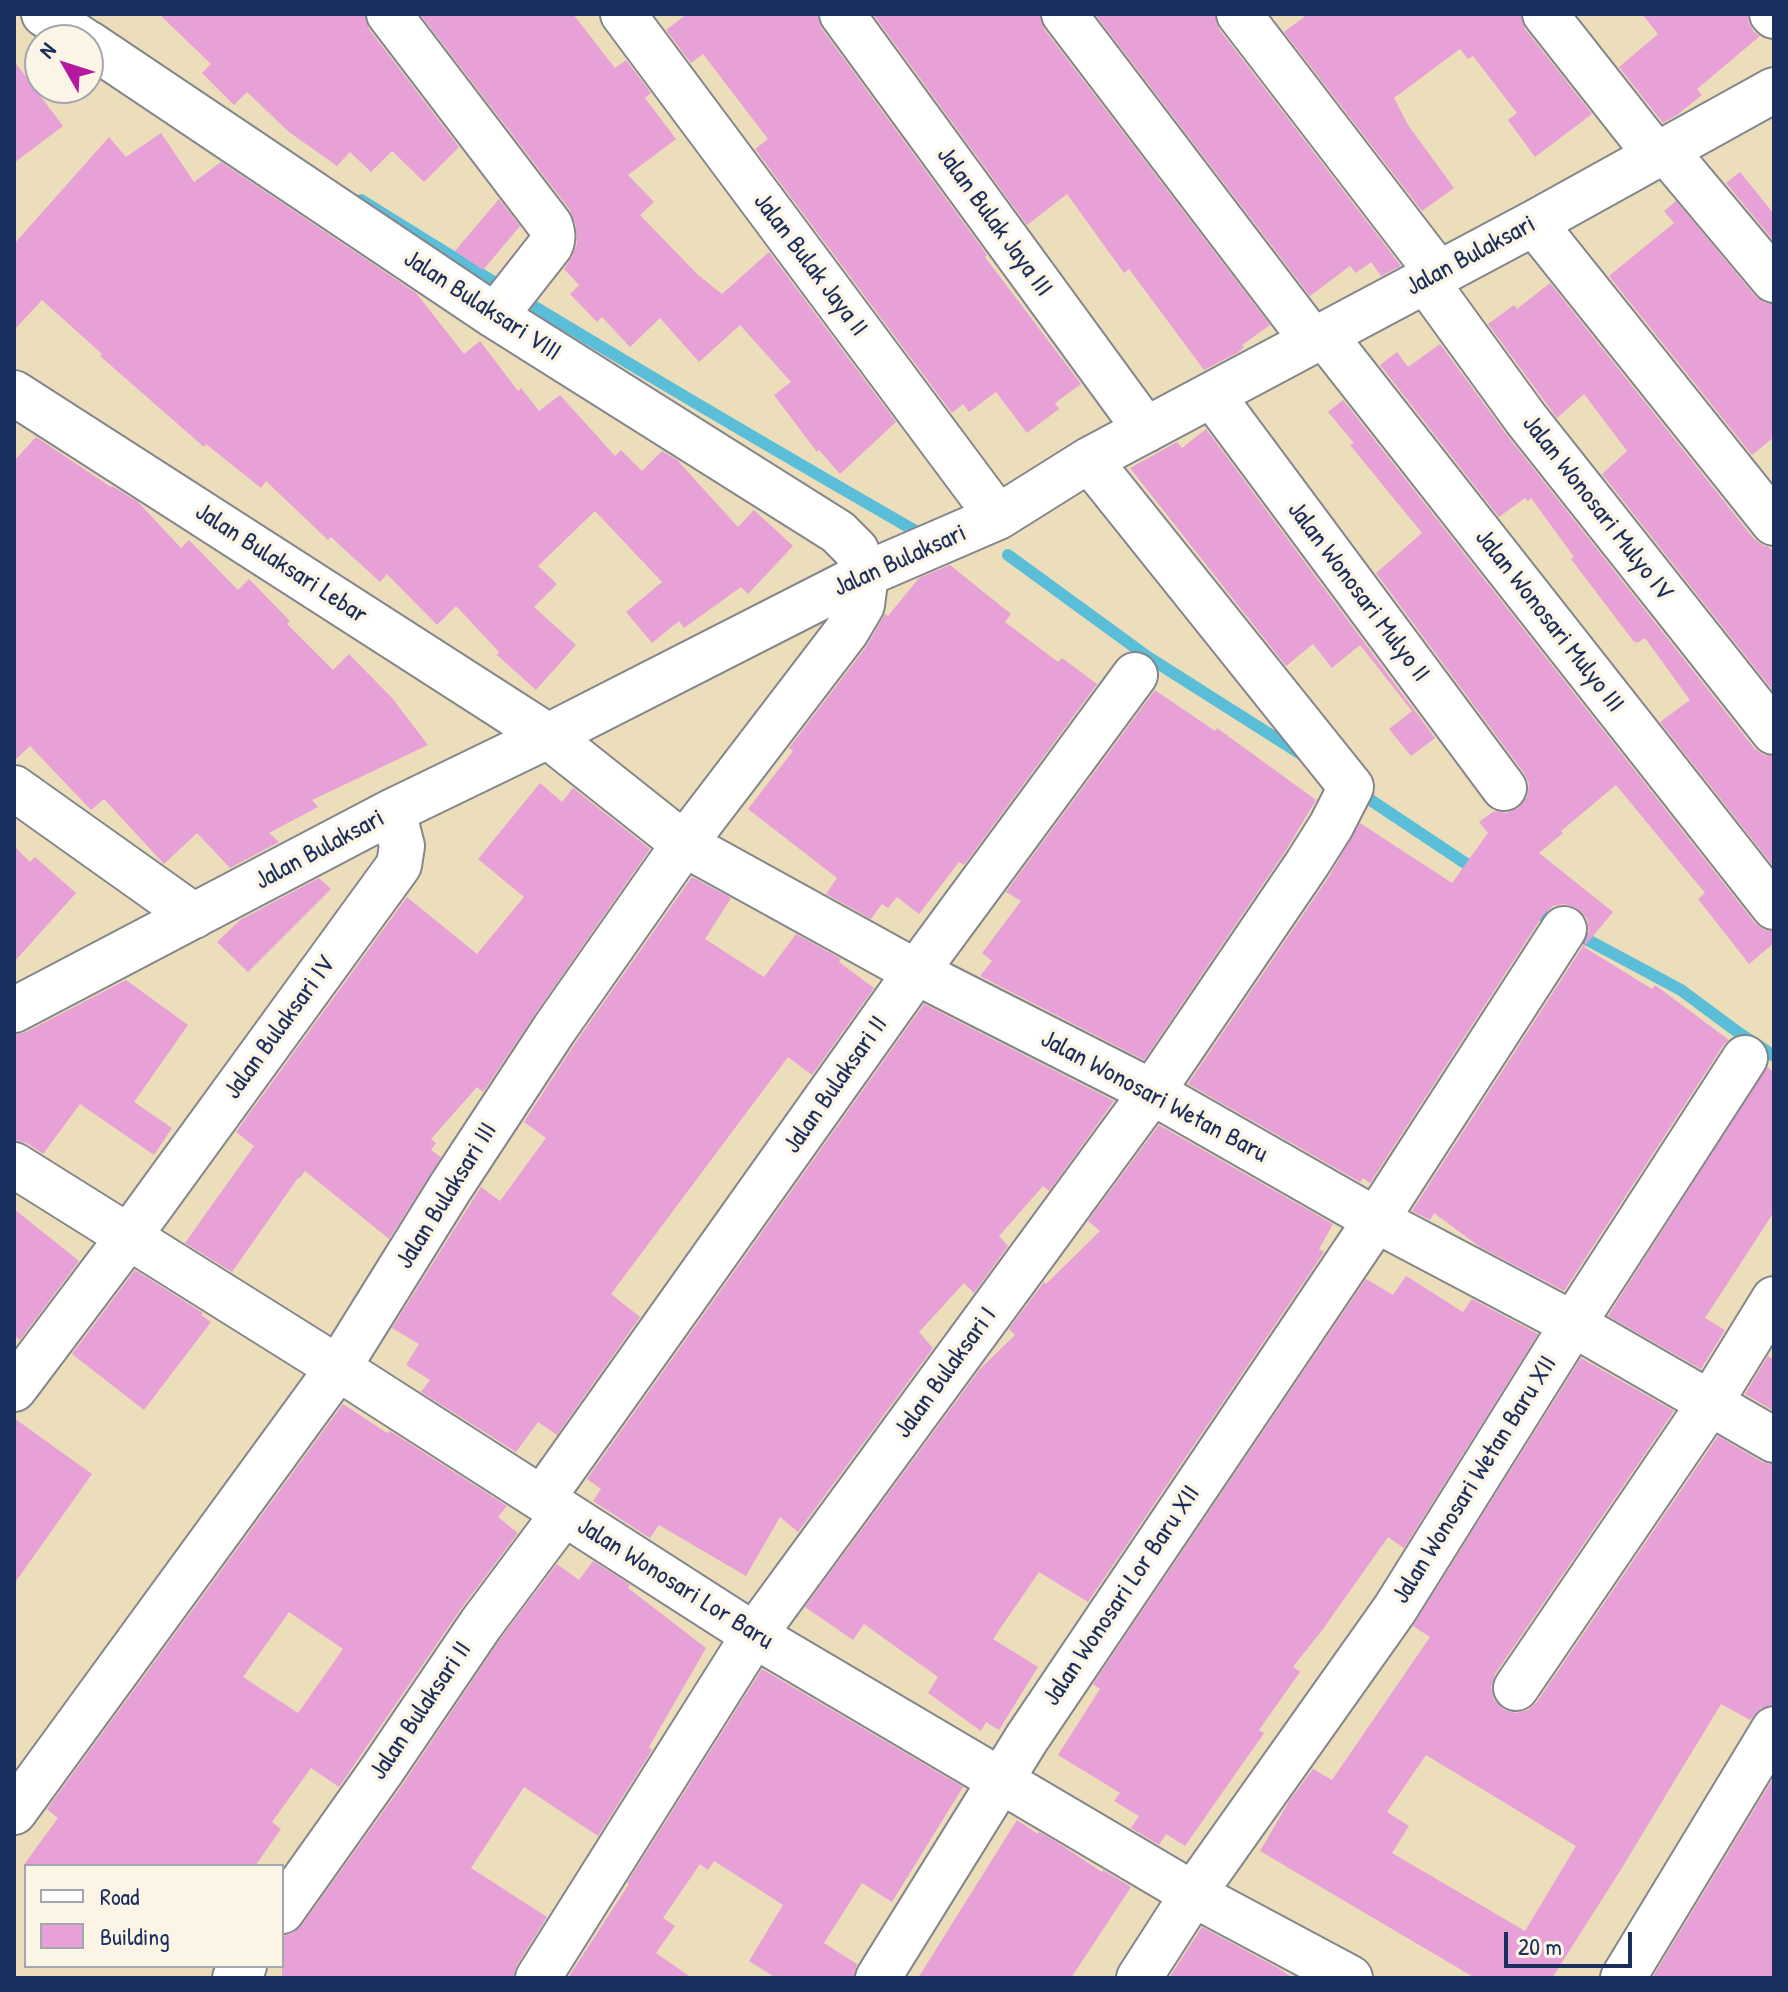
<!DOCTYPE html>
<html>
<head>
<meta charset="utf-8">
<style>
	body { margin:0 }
	#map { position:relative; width:1788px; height:1992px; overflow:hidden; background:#ecdeba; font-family:"Patrick Hand",sans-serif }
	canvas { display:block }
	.frame { position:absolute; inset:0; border:16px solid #1b2f5e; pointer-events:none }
	.legend { position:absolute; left:24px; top:1864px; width:260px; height:104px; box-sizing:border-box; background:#fcf5e5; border:2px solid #a2a6af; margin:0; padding:10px 14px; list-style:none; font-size:24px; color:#1b2f5e }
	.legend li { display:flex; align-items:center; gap:16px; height:40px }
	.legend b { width:40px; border:2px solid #a2a6af }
	.north { position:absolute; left:24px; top:24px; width:80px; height:80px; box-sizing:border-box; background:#fcf5e5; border:2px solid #a2a6af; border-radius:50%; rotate:309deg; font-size:22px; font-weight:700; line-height:32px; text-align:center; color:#1b2f5e }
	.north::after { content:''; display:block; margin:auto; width:28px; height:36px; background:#b5179e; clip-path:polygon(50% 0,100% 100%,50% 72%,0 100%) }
	.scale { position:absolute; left:1504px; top:1932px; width:128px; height:36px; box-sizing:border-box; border:4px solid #1b2f5e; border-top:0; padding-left:10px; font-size:24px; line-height:28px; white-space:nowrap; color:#1b2f5e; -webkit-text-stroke:6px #fcf5e5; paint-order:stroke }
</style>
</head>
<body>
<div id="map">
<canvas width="1788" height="1992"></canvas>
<div class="frame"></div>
<ul class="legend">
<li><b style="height:10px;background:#fff"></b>Road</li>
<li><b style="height:22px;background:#e7a1d6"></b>Building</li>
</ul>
<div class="north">N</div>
<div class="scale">20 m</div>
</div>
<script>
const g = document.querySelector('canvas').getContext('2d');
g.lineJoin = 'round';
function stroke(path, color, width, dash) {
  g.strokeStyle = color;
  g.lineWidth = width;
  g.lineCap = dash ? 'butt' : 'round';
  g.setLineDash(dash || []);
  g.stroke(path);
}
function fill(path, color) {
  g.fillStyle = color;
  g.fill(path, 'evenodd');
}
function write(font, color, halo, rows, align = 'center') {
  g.font = font + ' "Patrick Hand",sans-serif';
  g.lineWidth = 7;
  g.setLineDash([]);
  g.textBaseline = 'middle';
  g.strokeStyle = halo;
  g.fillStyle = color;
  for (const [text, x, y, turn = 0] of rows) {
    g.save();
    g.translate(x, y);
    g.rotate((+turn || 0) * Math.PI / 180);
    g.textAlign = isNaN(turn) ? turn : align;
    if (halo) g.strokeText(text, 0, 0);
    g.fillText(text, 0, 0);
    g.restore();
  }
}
stroke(new Path2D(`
	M361,200C545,315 731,425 919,533
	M1008,555L1148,657L1304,756
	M1366,797L1480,873
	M1531,908L1545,917L1681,990L1739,1033L1774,1056`), '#5abed8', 12);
fill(new Path2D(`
	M159,14H365L369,29L459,147L424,182L392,151L371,172L350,152L337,166L289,132L247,92L234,105L202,73L211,64Z
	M420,14H573L615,68L626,60L651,93L645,98L676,139L628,175L654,202L640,215L698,275L722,294L769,252L896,422L840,474L819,450L817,452L774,395L791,382L740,325L699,362L660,318L630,347L602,317L597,322L570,294L579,285L564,269L572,257L577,243L576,226L570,210Z
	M687,14H817L822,29L987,255L985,257L1081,384L1055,403L1059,409L1027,433L996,392L969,412L963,404L952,413L755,149L768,139L703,54L691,63L666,30Z
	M873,14H1040L1044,29L1270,325L1242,345L1244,347L1237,353L1204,370L1129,269L1124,273L1067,194L1027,225Z
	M1095,14H1215L1219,29L1401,266L1381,276L1371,262L1356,273L1350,266L1310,296Z
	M1308,14H1521L1525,29L1592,114L1535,157L1508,120L1517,113L1473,56L1468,59L1460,49L1394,98L1408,125L1454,188L1422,211L1284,32Z
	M1642,14H1748V21L1754,32L1760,36L1697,89L1702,95L1677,115L1663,123L1619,67L1658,34Z
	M14,61L63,126L14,163Z
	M161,133L194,182L221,162L416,293L464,354L480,341L518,391L521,388L539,411L560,395L615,456L621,450L642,471L662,451L677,460L738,527L754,510L793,546L748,594L741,587L684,628L679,621L652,643L626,612L662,582L595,511L538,566L557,584L534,607L576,645L536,690L497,655L499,652L456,606L437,625L387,574L380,582L331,537L328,540L266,481L261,488L206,444L204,447L100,356L102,354L42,300L14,330V244L109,137L126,157Z
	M1740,172L1774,214V241L1726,183Z
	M499,199L520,226L483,270L455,251Z
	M1676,201L1755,296L1765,303L1774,304V437L1752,455L1609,276L1674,223L1664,211Z
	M1550,283L1754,539L1764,546L1769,547L1774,553V692L1602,474L1627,451L1584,394L1557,418L1488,324L1514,305L1517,309Z
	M1440,344L1506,434L1754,748L1764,755L1774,756V867L1660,722L1690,700L1645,638L1637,643L1635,641L1634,642L1571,559L1574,557L1531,498L1528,501L1525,498L1499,517L1380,365L1397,352L1408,367Z
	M1343,400L1754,922L1764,930L1774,931V943L1749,964L1698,899L1705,893L1616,785L1561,831L1563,833L1539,853L1613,912L1584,947L1652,989L1655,985L1729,1040L1724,1044L1564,1291L1480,1247L1434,1213L1430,1220L1412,1211L1585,943L1589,931L1587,918L1577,908L1564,904L1553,906L1543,915L1370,1183L1363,1178L1360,1182L1188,1084L1328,878L1360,823L1452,883L1488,833L1479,822L1494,811L1506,813L1518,808L1527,797L1529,784L1524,773L1376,573L1422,533L1350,445L1354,443L1328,412Z
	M1206,429L1435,738L1411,756L1389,729L1412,711L1360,645L1332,668L1313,644L1286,666L1130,468L1177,442L1182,448Z
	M36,437L111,487L112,486L138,502L181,548L189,540L238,590L249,579L290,621L287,624L333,670L349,654L392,698L428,745L312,800L318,807L269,833L279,842L230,868L197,833L164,864L104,799L91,810L30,746L14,761V461Z
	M950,565L1011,614L1005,622L1058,662L1062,658L1097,684L964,865L959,862L919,914L897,897L888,908L882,904L871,919L826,894L837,878L748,809L793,751L789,748L866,647L885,614L888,616L919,578Z
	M1155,690L1215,731L1217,728L1316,800L1286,850L1144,1060L980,976L992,961L982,953L1021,901L1006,892Z
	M540,783L562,802L573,788L650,849L535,1014L483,1092L477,1087L431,1139L436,1143L431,1150L441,1157L389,1239L305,1171L299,1179L298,1178L232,1272L185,1243L254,1146L236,1132L407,897L477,954L524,897L478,859Z
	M14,846L30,862L35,857L76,893L14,962Z
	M692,877L731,898L705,939L764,977L796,934L841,959L839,962L874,988L812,1075L788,1057L611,1294L640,1317L557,1435L538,1422L516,1452L421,1392L430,1380L406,1365L419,1344L392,1328L481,1187L500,1201L546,1138L524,1122L576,1042Z
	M319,878L331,889L248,972L217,942L240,920Z
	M126,980L188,1025L134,1102L172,1128L154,1155L80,1104L43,1154L27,1143L14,1140V1035L26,1032Z
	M924,1004L1114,1101L1049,1191L1043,1186L999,1236L1008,1246L974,1293L964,1283L919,1332L933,1348L798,1532L780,1517L746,1576L659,1525L650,1538L593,1501L601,1489L587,1479Z
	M1767,1067L1774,1072V1212L1705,1318L1725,1330L1701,1369L1608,1316Z
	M1159,1125L1333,1224L1319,1249L1324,1252L1088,1602L1039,1572L993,1639L1038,1667L999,1730L986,1722L981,1731L928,1693L938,1677L864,1624L853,1640L805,1607L980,1369L1015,1335L1009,1329L1044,1282L1046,1284L1100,1231L1088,1221Z
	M14,1209L79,1261L20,1340L14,1335Z
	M135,1270L203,1313L201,1315L211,1322L144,1410L72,1354Z
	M1406,1276L1463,1312L1472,1299L1538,1334L1404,1548L1388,1537L1323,1629L1293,1667L1300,1672L1259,1730L1264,1733L1185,1846L1166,1834L1159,1845L1131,1828L1139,1816L1114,1801L1120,1793L1058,1755L1100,1689L1093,1684L1366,1279L1393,1295Z
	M1768,1356L1774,1360V1411L1745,1394Z
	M1581,1358L1674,1411L1495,1674L1491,1687L1494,1700L1503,1709L1515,1713L1528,1710L1537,1702L1718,1436L1762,1462L1774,1465V1704L1761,1708L1750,1720L1721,1704L1620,1871L1552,1978H1475L1260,1851L1290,1800L1313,1769L1332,1780L1430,1637L1413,1626ZM1426,1755L1576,1846L1525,1931L1392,1853L1409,1826L1387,1812Z
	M343,1404L387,1433L390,1431L507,1506L498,1517L518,1533L460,1610L339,1787L311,1768L272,1822L281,1829L255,1866H23L58,1818L47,1809ZM289,1612L343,1649L298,1713L243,1677Z
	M14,1418L92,1474L14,1584Z
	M593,1561L626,1582L630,1585L628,1588L706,1648L649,1747L652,1750L598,1836L524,1787L471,1868L547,1917L517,1965L513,1978H282V1936L293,1933L302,1925L403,1784L501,1638L557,1564L579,1580Z
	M762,1669L963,1787L892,1902L862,1883L824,1943L857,1964L853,1978H776L749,1961L783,1905L714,1861L708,1870L700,1864L663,1918L675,1926L656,1953L692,1978H568L629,1884L627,1883Z
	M1774,1777V1978H1652Z
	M1017,1820L1038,1834L1039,1832L1055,1841L1102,1872L1103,1870L1131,1887L1071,1978H918Z
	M1202,1927L1278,1968L1293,1978H1169Z`), '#e7a1d6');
const minor = new Path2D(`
	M44,14L83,40
	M389,14L550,225C553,233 554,239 550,246L495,316
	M623,14L998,517
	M842,14L1146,430
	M1064,14L1313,341
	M1239,14L1438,273
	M1545,14L1656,155
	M1772,14L1774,16
	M1665,150L1774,280
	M1534,223L1774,523
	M1425,280L1526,419L1774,732
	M1324,335L1774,907
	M14,393L548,736L684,844L916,972L1152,1092L1376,1220L1573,1324L1774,1440
	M1212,395L1504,788
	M14,788L194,916
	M14,1010L393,811L548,736L866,574L998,517L1089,460L1534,223L1774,90
	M14,1165L338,1368L754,1635L1193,1894L1350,1978
	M14,1389L124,1243L399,865L402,846L393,811
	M540,1497L551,1486L916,972L1135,675
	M1516,1688L1710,1403L1774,1299
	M14,1812L338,1368L450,1188L555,1028L684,844L846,632L862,605L866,574L856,550L838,532L495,316L88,43
	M282,1911L382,1770L481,1624L564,1513
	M235,1978L244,1966
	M538,1978L754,1635L1152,1092L1307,864L1331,826L1351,787L1089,460
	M878,1978L1027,1738L1376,1220L1564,929
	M1139,1978L1193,1894L1395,1609L1573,1324L1745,1058
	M1623,1978L1774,1729`);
stroke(minor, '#84868c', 48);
stroke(minor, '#fff', 44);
write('26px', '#1b2f5e', '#fcf5e5', [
	["Jalan Bulak Jaya III",994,222,54],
	["Jalan Bulaksari",1471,256,-28],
	["Jalan Bulak Jaya II",810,265,53],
	["Jalan Bulaksari VIII",482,306,33],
	["Jalan Wonosari Mulyo IV",1597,508,52],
	["Jalan Bulaksari",900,561,-24],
	["Jalan Bulaksari Lebar",281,564,33],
	["Jalan Wonosari Mulyo II",1358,592,53],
	["Jalan Wonosari Mulyo III",1549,621,52],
	["Jalan Bulaksari",320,850,-28],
	["Jalan Bulaksari IV",280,1028,-54],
	["Jalan Bulaksari II",836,1085,-55],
	["Jalan Wonosari Wetan Baru",1154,1097,28],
	["Jalan Bulaksari III",447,1196,-58],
	["Jalan Bulaksari I",946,1373,-54],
	["Jalan Wonosari Wetan Baru XII",1475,1480,-58],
	["Jalan Wonosari Lor Baru",675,1584,32],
	["Jalan Wonosari Lor Baru XII",1122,1596,-56],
	["Jalan Bulaksari II",421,1711,-56]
]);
</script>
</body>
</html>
